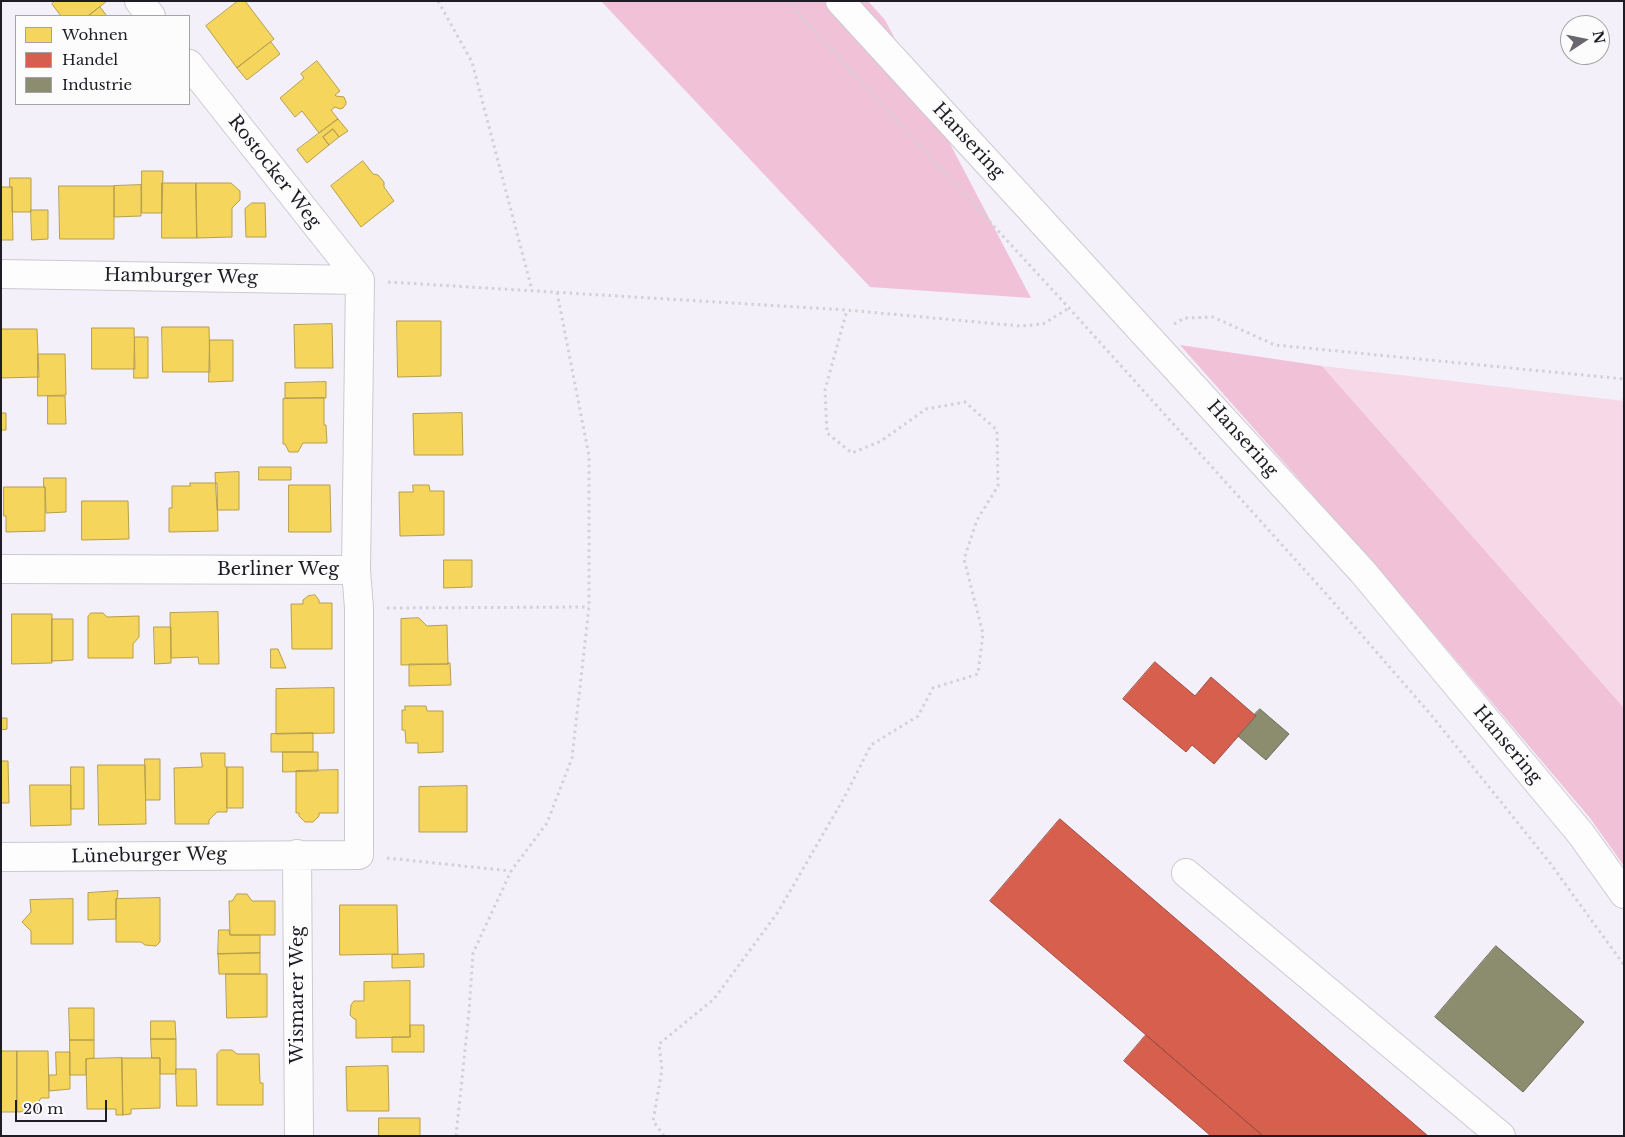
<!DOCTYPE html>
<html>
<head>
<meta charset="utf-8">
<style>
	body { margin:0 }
	#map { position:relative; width:1625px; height:1137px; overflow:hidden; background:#f3f0f9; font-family:"Libre Baskerville",serif }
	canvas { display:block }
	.frame { position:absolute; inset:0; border:2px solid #1f1c26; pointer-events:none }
	.legend { position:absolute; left:15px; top:15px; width:175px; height:90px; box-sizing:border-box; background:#fcfcfc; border:1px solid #a4a2a6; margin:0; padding:6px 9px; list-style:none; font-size:15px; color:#1f1c26 }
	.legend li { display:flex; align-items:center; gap:10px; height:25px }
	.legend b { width:25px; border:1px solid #a4a2a6 }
	.north { position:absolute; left:1560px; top:15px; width:50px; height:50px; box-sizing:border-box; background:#fcfcfc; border:1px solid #a4a2a6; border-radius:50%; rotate:79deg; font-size:14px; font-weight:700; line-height:20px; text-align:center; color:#1f1c26 }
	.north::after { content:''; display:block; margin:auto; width:18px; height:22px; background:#696670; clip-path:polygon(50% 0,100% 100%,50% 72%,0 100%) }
	.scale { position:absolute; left:15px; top:1100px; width:92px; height:22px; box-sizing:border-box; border:2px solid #1f1c26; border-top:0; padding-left:6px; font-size:15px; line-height:18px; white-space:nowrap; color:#1f1c26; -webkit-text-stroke:4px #fcfcfc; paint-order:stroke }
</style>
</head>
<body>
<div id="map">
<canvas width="1625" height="1137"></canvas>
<div class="frame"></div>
<ul class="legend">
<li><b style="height:14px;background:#f6d55c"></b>Wohnen</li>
<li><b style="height:14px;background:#d6604d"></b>Handel</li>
<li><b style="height:14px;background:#8c8c6e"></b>Industrie</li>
</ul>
<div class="north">N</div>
<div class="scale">20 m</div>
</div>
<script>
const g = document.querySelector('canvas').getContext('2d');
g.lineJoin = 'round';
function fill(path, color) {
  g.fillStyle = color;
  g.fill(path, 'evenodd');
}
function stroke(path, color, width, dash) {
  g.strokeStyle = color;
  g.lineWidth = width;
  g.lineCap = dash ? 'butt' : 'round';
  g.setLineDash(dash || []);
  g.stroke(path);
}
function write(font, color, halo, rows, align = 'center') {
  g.font = font + ' "Libre Baskerville",serif';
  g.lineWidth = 5;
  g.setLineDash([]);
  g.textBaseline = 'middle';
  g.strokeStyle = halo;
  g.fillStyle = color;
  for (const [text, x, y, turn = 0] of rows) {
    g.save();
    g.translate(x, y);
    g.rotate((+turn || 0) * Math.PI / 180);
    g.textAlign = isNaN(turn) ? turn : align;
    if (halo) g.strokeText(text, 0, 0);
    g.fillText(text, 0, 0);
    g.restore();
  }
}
fill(new Path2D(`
	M1322,366L1624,401V708Z`), '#f6d8e6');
fill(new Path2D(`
	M601,1H868L885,20L1031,298L870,287Z
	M1180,345L1322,366L1624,708V866L1590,818L1389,581Z`), '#f1c1d7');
const homes = new Path2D(`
	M55,1H107L88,16H61L52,4Z
	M238,1H245L274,39L237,68L206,26Z
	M100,7L107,16H88Z
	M271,42L280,54L247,80L237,68Z
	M317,61L340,91L335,95L336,96L344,97L346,102V104L343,108L340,109L335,107L331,110L338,119L319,133L302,111L295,117L280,98L304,78L301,74Z
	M338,119L348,131L339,137L333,129L323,137L329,145L307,163L297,150Z
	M333,129L339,137L329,145L323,137Z
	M363,161L373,174L378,175L384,182V187L394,201L361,227L331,186Z
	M142,171H163L162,213H142Z
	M10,178H31V212H12V187H10Z
	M162,183H196L197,238H162Z
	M196,183H231L240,191V200L232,208V237L197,238Z
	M141,185V216L114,217V186Z
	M59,186H114V239H60Z
	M1,187H12L13,240H1Z
	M252,203H265L266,237H246L245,209Z
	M31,210H48V239L32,240Z
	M397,321H441V376L398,377Z
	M332,324L333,368H295L294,325Z
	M162,327H209L210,372H163Z
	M92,328H134L135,369H92Z
	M1,329H37L39,377L1,378Z
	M135,337H148V378H134Z
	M210,340H233V381L209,382Z
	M38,354H65L66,395L38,396Z
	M326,382V398H285V383Z
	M48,396H65L66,424H48Z
	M324,398V425H326L327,443H303L298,452H289L285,444H283V399Z
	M1,413H6V430H1Z
	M462,413L463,455H414L413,414Z
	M259,467H291V480H259Z
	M239,472V510H217L215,473Z
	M44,478H66V512L46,513L45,487H44Z
	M190,483H217L218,531L169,532V508H172V486H190Z
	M289,485H330L331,532H289Z
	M413,485H429L430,491H444V535L400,536L399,492H413Z
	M4,487H45V531L6,532V516H4Z
	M82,501H128L129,539L82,540Z
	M444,560H472V587L444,588Z
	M315,595L319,600V603H332V649H292L291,604H303V600L308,596Z
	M218,612L219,664H199L198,657L171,658L170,613Z
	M91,613H103L107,617L139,616V637L133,644V658H88V617Z
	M12,614H52V663L12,664Z
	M419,618L427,626L447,625L448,664L401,665V619Z
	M52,619H73V660L52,661Z
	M154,627H171V663L155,664Z
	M271,649H278L286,668H271Z
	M448,663H450L451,685L409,686V664H448Z
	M334,688V733L276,734V689Z
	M405,706H426L427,711H443V752L418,753V743H406L405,730H402V710H405Z
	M1,718H7V729L1,730Z
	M313,733V752H271V734Z
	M283,752H318V771L283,772Z
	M201,753H225V767H227V812H217L209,820V824H175L174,768L202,767Z
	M145,759H160V800H146Z
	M1,761H8L9,803H1Z
	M98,765H145L146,824L99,825Z
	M71,767H84V809H71Z
	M227,767H243V808H227Z
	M338,770V813H319V816L313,822H305L299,816V813H296V771Z
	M30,785H71V825L31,826Z
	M467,786V832H419V787Z
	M118,891L117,899H116V919L88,920V893Z
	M237,894H247L252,901H275V935H230L229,901H232Z
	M160,898V942L156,946L145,945L141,942H116V899Z
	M73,899V944H31V931L22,922L31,912L30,900Z
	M340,905H397L398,954L340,955Z
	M219,930H229L230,935H260V953L218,954Z
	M260,953V974H219L218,954Z
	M424,954V967L392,968V955Z
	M226,974H267V1017L227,1018Z
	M410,981V1037L356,1038V1019H354L350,1015L351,1005L354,1001H364V982Z
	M69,1008H94V1040H70Z
	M151,1021H175L176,1039H151Z
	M410,1025H424V1052H392V1037H410Z
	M151,1039H176V1074H160V1058H152Z
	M70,1040H94V1058L86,1059V1075H70Z
	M221,1050H232L237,1054H259L260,1083H263V1105H217V1054Z
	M1,1051H17V1112H1Z
	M17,1051H48L49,1098H41L38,1103V1111L17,1112Z
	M56,1052H70V1089L49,1091V1075H56Z
	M122,1058H160V1108L131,1109V1114L123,1115Z
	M122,1058L123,1115H116V1109H87L86,1059Z
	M388,1066L389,1111H347L346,1067Z
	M176,1069H196L197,1106H177Z
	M379,1118H420V1136H379Z`);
fill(homes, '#f6d55c');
stroke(homes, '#b69e4c', 1);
const shops = new Path2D(`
	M1155,662L1195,696L1211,677L1256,716L1214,764L1192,745L1186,752L1123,699Z
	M1060,819L1428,1136H1263L1146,1035L990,901Z
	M1146,1035L1263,1136H1211L1124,1061Z`);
fill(shops, '#d6604d');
stroke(shops, '#9f4c41', 1);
const industry = new Path2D(`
	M1260,709L1289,734L1266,760L1238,736L1256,716L1255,714Z
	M1496,946L1584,1022L1523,1092L1435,1017Z`);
fill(industry, '#8c8c6e');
stroke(industry, '#6b6a58', 1);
const minor = new Path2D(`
	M139,1L151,16
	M840,1L1362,571L1581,834L1624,894
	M189,64L360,280
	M1,274L360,280
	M1,569L356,570L360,280
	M297,854L299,1136
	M1,857L359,855V608L356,570
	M1186,873L1501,1136`);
stroke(minor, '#ccc9d2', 30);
stroke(new Path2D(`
	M438,1L472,62L532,290
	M787,1L1069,308L1328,596L1432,716L1550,863L1624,965
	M388,282L847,310L1020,326L1043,324L1069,308
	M1174,324L1185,318L1213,317L1275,345L1624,379
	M1624,398V411
	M387,608L589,607
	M387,858L511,871
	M456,1136L469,1012L473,953L511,871L547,823L572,758L589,607V456L557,292
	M664,1136L653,1121L662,1070L659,1044L714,999L778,912L844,798L871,745L918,716L933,688L978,674L983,634L964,559L977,520L998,486L997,430L965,402L926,409L881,441L852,453L827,433L825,390L847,310`), '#d2d1d4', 3, [2.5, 4]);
stroke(minor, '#fdfdfe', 28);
write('18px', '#1f1c26', '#fcfcfc', [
	["Hansering",968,141,47],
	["Rostocker Weg",274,172,52],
	["Hamburger Weg",181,277,1],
	["Hansering",1242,439,48],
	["Berliner Weg",278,570],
	["Hansering",1507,745,50],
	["Lüneburger Weg",149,856,-1],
	["Wismarer Weg",298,995,-90]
]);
</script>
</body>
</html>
